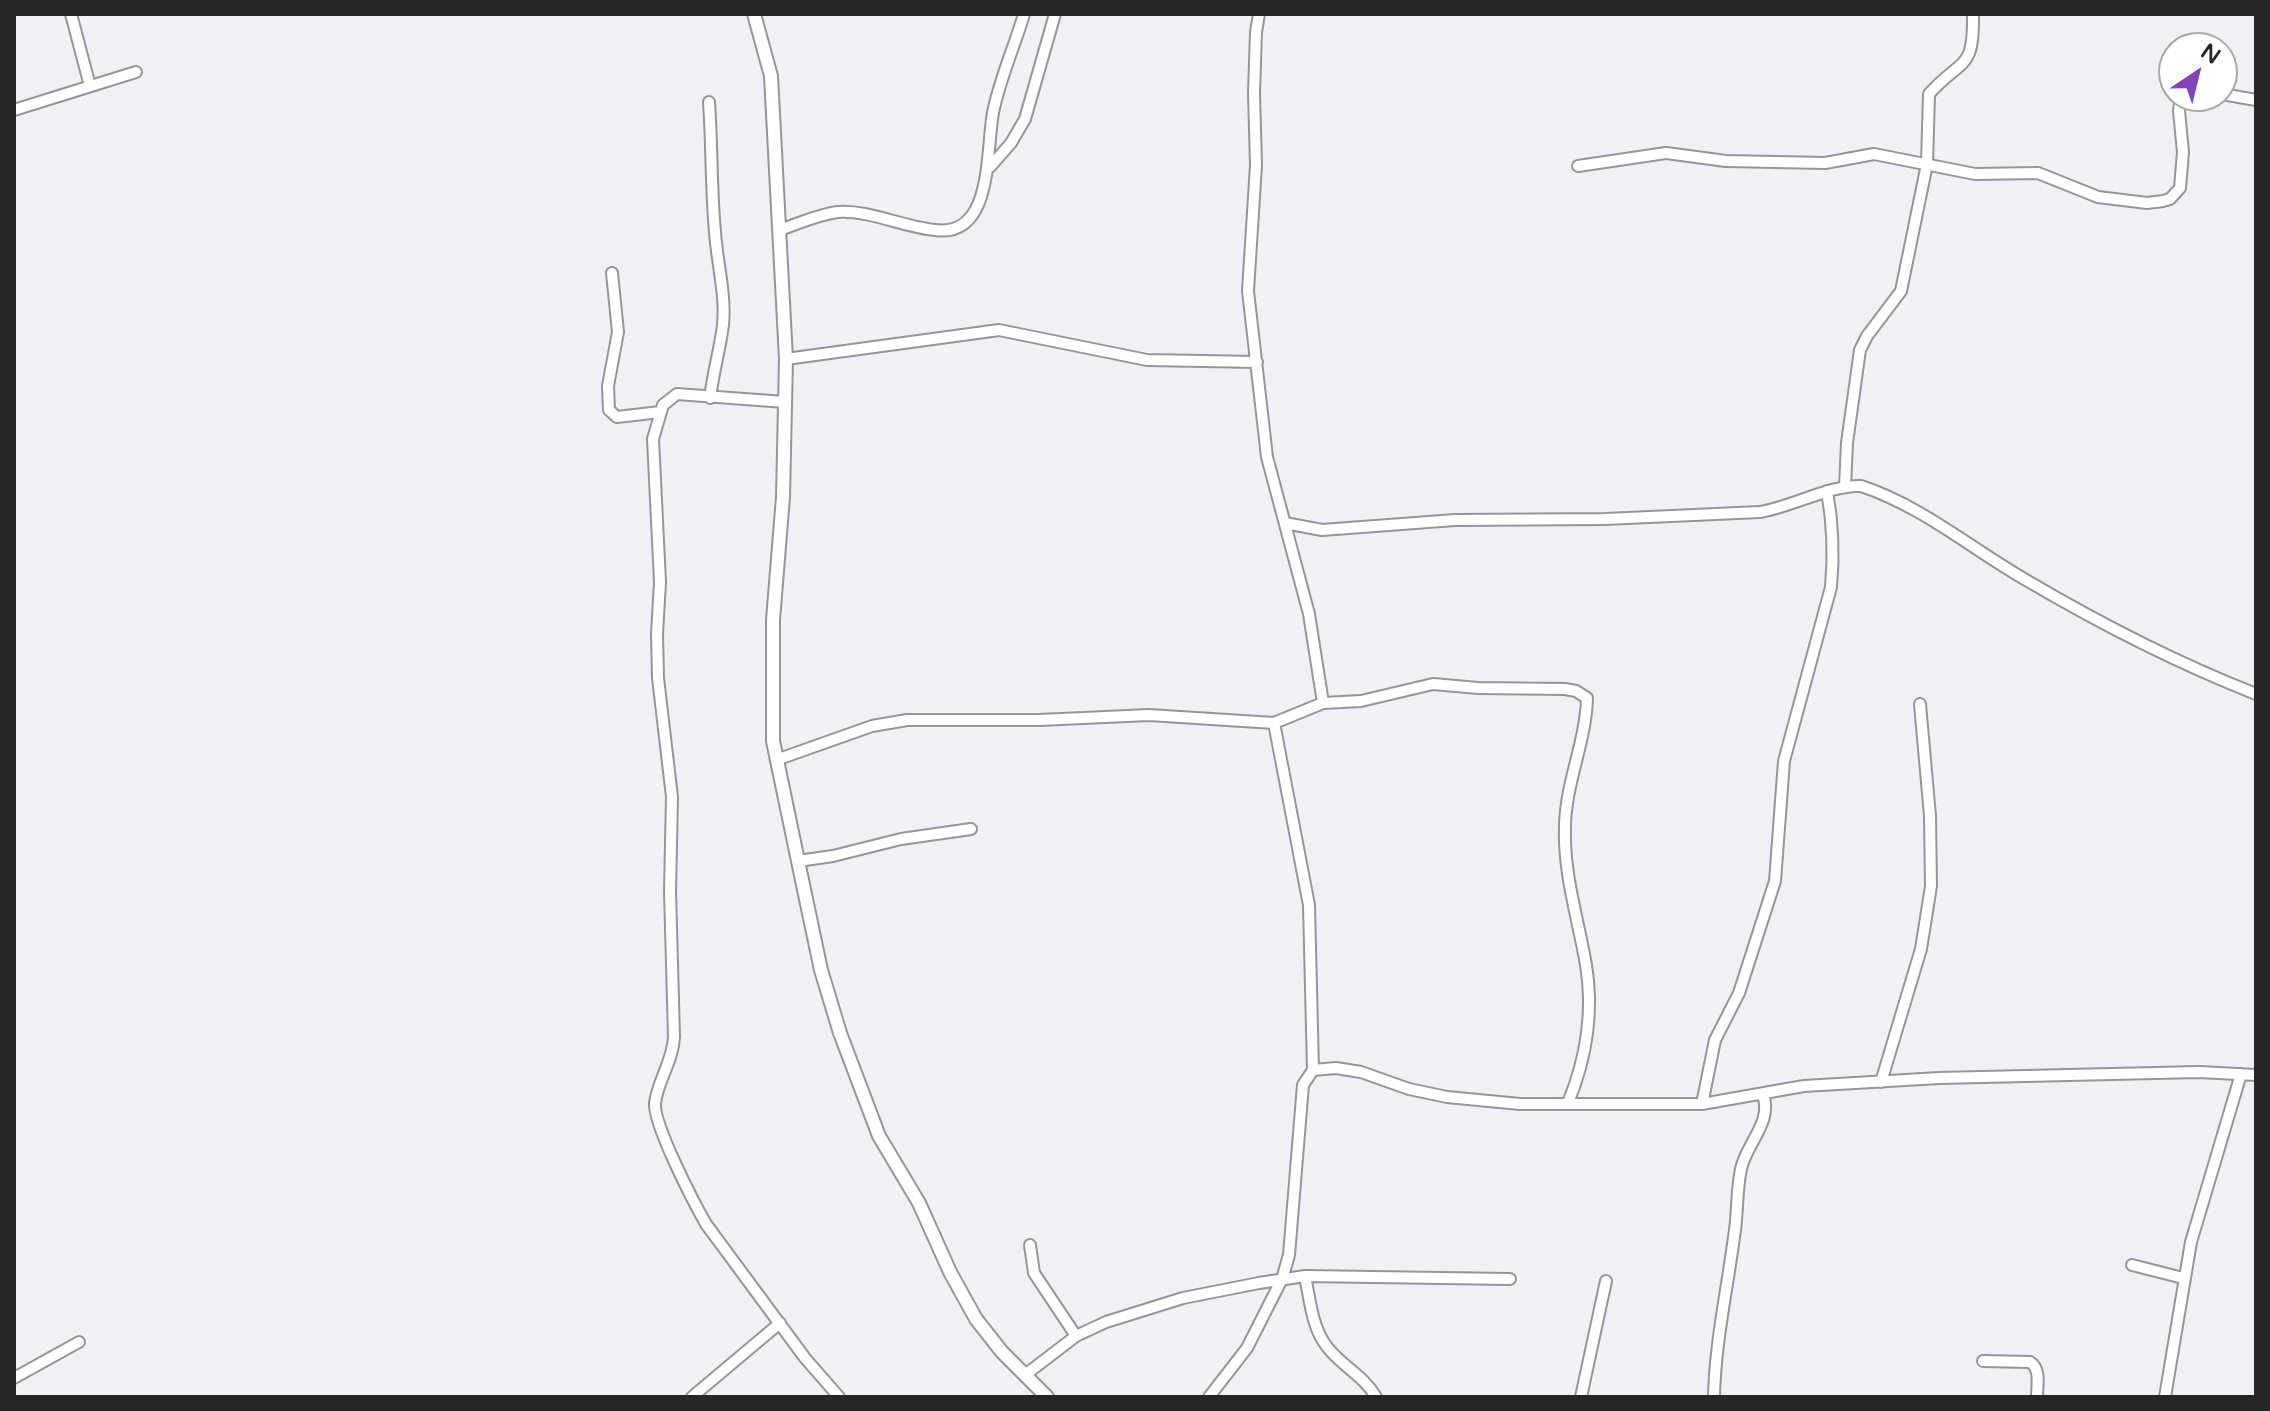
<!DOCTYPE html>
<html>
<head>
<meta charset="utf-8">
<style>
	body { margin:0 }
	#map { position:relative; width:2270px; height:1411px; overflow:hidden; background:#f2eff6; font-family:"Varela Round",sans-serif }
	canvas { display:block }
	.frame { position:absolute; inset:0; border:16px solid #262527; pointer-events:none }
	.north { position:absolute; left:2158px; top:32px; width:80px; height:80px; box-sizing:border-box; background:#fff; border:2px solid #a8a8a9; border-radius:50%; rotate:35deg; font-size:22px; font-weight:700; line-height:32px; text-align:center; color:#262527 }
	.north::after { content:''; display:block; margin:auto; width:28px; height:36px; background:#8144ba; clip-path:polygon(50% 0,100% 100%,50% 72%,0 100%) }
</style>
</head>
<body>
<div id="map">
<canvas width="2270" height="1411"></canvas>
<div class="frame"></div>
<div class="north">N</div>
</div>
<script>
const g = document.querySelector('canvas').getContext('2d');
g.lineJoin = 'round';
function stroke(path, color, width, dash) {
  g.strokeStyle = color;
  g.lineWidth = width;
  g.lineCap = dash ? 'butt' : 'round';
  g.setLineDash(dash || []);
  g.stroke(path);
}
const minor = new Path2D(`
	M71,14L90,86
	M1259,14L1256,32L1254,93L1256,165L1248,291L1267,457L1309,614L1323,703L1361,701L1433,684L1478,688L1565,689L1576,691L1587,698C1586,741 1566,782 1565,825C1563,873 1578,918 1586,965C1594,1013 1586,1059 1568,1103
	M2222,94L2256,100
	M709,102C712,145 711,189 715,232C717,263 726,294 723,325C720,349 713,373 710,398
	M14,110L136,72
	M1578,166L1666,153L1726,161L1825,163L1874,154L1975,174L2038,173L2098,197L2147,203L2163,201L2170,199L2180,188L2183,152L2179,111L2180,102L2185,96
	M990,167L1011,143L1025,119L1055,14
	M779,230C798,224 819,214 838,212C870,210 903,227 935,230C996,238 985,144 994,108C1001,76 1015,45 1024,14
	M612,273L618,332L608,386L609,410L617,417L660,412
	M786,359L999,330L1147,360L1257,362
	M785,402L677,394L663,405L653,439L660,582L657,634L658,678L672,797L670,891L674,1037C673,1061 658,1080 655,1103C653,1124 694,1203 706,1224L805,1358L839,1397
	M1845,487L1847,443L1860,350L1867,336L1901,291L1927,164L1929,94C1962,57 1974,72 1973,14
	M1285,523L1322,530L1455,520L1605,519L1760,512C1791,507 1833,484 1861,486C1920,505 1972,549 2026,580C2099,623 2177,663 2256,694
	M776,760L872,726L907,720H1039L1149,715L1274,723
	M798,861L833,856L901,839L971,829
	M1313,1070L1309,905L1274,723L1323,703
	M1881,1082L1921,949L1931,886L1930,816L1920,704
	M1702,1104L1715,1040L1739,993L1775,881L1784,761L1831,587C1834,554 1833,524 1827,491
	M1030,1245L1034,1273L1076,1336
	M2132,1265L2183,1278
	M1305,1276C1310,1300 1312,1329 1328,1348C1342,1366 1364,1376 1376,1397
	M1983,1361L2030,1362C2041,1369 2037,1385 2037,1397
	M1025,1375L1076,1336L1106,1322L1183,1298L1259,1283L1305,1276L1510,1279
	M14,1378L79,1342
	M692,1397L780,1323
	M1209,1397L1247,1348L1282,1279L1289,1255L1303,1085L1313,1070L1336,1068L1361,1072L1409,1089L1447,1097L1520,1104H1702L1804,1086L1939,1078L2199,1072L2256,1075
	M1581,1397L1606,1281
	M1714,1397C1715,1344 1727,1290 1734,1237C1738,1215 1736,1192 1741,1169C1746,1144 1773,1122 1763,1095
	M2165,1397L2191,1242L2241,1074`);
const tertiary = new Path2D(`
	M754,14L771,76L786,359L783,497L773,620V741L798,861L821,970L840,1033L879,1136L919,1203L950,1272L976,1319L1002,1352L1047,1397`);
stroke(minor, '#97959b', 14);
stroke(tertiary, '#97959b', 16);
stroke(minor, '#fff', 10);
stroke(tertiary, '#fff', 12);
</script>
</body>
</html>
